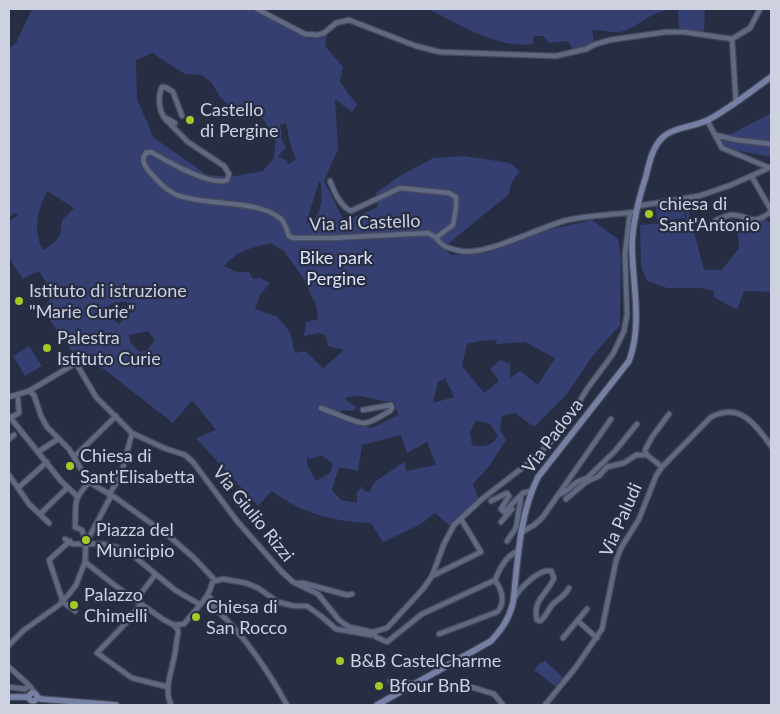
<!DOCTYPE html>
<html>
<head>
<meta charset="utf-8">
<style>
	body { margin:0 }
	#map { position:relative; width:780px; height:714px; overflow:hidden; background:#272d43; font-family:Lato,sans-serif }
	canvas { display:block }
	.frame { position:absolute; inset:0; border:10px solid #cdd1e0; pointer-events:none }
</style>
</head>
<body>
<div id="map">
<canvas width="780" height="714"></canvas>
<div class="frame"></div>
</div>
<script>
const g = document.querySelector('canvas').getContext('2d');
g.lineJoin = 'round';
function fill(path, color) {
  g.fillStyle = color;
  g.fill(path, 'evenodd');
}
function stroke(path, color, width, dash) {
  g.strokeStyle = color;
  g.lineWidth = width;
  g.lineCap = dash ? 'butt' : 'round';
  g.setLineDash(dash || []);
  g.stroke(path);
}
function write(font, color, halo, rows, align = 'center') {
  g.font = font + ' Lato,sans-serif';
  g.lineWidth = 4.5;
  g.setLineDash([]);
  g.textBaseline = 'middle';
  g.strokeStyle = halo;
  g.fillStyle = color;
  for (const [text, x, y, turn = 0] of rows) {
    g.save();
    g.translate(x, y);
    g.rotate((+turn || 0) * Math.PI / 180);
    g.textAlign = isNaN(turn) ? turn : align;
    if (halo) g.strokeText(text, 0, 0);
    g.fillText(text, 0, 0);
    g.restore();
  }
}
fill(new Path2D(`
	M32,9H250L309,39L327,36L325,46L343,67L340,82L357,105L352,112L335,99L338,149L324,181L344,221L378,207L376,193L398,177L433,158L465,156L510,163L520,171L513,180L508,195L443,248L451,255L486,253L543,231L592,220L618,239L621,260L620,325L594,354L566,395L534,427L515,413L502,416L500,429L506,440L490,465L473,484L478,498L450,526L435,513L421,524L383,542L371,523C335,522 301,513 272,491L258,506L196,438L216,430L192,400L173,423L105,370L75,356L42,309L54,295L39,271L23,279L9,258V221L18,215L14,213L9,217V49L16,43ZM152,53L185,74L202,75L212,83L220,97L232,108L249,109L259,114L276,137L274,158L263,171L230,177L207,175L154,138L137,99L136,60ZM286,123L291,147L296,159L289,164L287,163L286,160L278,157L286,147L281,139L282,132L280,125ZM319,181L321,183C322,198 323,218 306,224ZM47,191L74,208L62,220L60,235L55,242L43,250C32,228 38,212 47,191ZM270,243L284,251L304,279L316,305L318,319L306,322L304,336L319,333L326,336L328,346L344,350L323,368L305,351L295,353L290,332L278,317L255,309L260,295L270,283L260,278L253,279L249,272H237L224,266C237,251 251,248 270,243ZM126,301L132,312L119,324L101,310L114,303ZM148,331L155,340L147,350L140,352L130,342L129,335ZM497,340L496,344L525,342L555,358L538,385L520,371L510,378V364L500,360L490,369L499,381L484,393L462,366L467,344L480,341ZM445,378L454,397L433,403L438,382ZM359,396L389,402L394,401L398,415L372,428L346,420L340,413L343,410L352,411L357,408L345,399L347,397ZM476,421L489,423L498,436C492,446 483,448 472,445L470,432ZM401,435L407,453L427,442L436,465L406,471L405,461L375,482L369,492L364,491L362,486L357,493V503L341,500L332,490L339,467L358,471L362,445ZM321,455L333,464L330,473L316,481L307,464V457L311,459Z
	M428,9H705L704,31L679,29L678,10C653,8 645,23 624,31C615,34 602,30 592,30L594,44L573,50L568,41L549,43L543,36H534L533,44C497,49 459,24 428,9Z
	M771,113V157L723,148L722,139Z
	M683,204L685,218L657,221L656,206Z
	M687,205L704,270H722L739,248L737,226L765,219L771,224V292L744,291L737,310L714,297V291L701,288H667L647,281L641,267L640,225C656,223 671,224 686,220Z
	M29,346L42,366L25,376L13,356Z
	M545,661L563,677L556,687L534,670L540,663Z`), '#353f72');
const street = new Path2D(`
	M257,9L305,34L317,35L324,33L336,23L349,20L416,46L440,52L556,56L586,49L596,44L610,40L666,32H684L732,39
	M736,102L732,39L750,28L760,9
	M166,118L175,123
	M707,120L722,148L770,168
	M168,122C159,114 157,98 162,87H165L173,92L182,116
	M171,125L188,142L224,166L229,174L227,180C211,187 167,161 151,152L146,153C141,159 144,164 148,170C156,179 165,190 177,195C205,206 258,199 281,219C285,223 287,230 289,236L293,238H332L428,233C438,237 436,240 443,245C447,248 456,250 461,251C485,256 538,228 564,221C587,215 612,215 636,212
	M715,135L737,140L771,144
	M752,177L771,210
	M330,181C334,191 340,206 351,211L400,188L449,193L456,197V208L453,225L437,237
	M638,206L699,196L731,185L771,167
	M715,221C721,218 727,214 734,215C753,217 751,226 771,212
	M29,391L34,395L41,416L47,427L69,449L89,482L116,498L170,537L194,558L213,578
	M9,397L29,391L76,363L96,397L132,433L164,448L185,455L193,462L237,521L281,571L293,582L318,594L339,620L349,627L372,632
	M321,408C330,411 358,424 364,423C372,423 382,415 390,411L392,408L391,405L363,410
	M9,416L61,481L77,496
	M10,418L19,413L18,399
	M9,439L14,435
	M38,452L58,439
	M75,456L116,416
	M662,467L647,455L645,450L652,437L669,414
	M9,475L29,504L49,523
	M18,488L47,462
	M109,495L121,475L132,433
	M558,495L565,492L577,482L587,478L615,451L637,424
	M566,499L586,482L599,476L607,467L624,463L636,455H647
	M491,501L507,493L509,496L501,509L504,512L523,493L531,491
	M40,514L67,488
	M501,522L512,509
	M521,533L534,525L542,518L611,419
	M65,539L73,544H102L116,547L130,553L175,590L199,604
	M70,541L49,560L63,602L75,611
	M507,541L516,528L521,497
	M86,543L82,530L75,527C77,501 71,503 89,482
	M85,562L113,584L164,620L174,625L184,624C193,612 210,597 212,583
	M432,576L481,552L461,519
	M495,580C499,570 507,554 519,551
	M215,581L223,579L246,583L258,588L278,602L294,606H307L321,616L336,629L371,635L373,632L387,628L423,589L432,576L444,544L454,525L482,499L526,465L549,444L570,417L587,389L613,354L624,331L627,315L625,254L630,213
	M299,583H303L347,595L352,594
	M208,595L214,602L215,607
	M514,599C519,589 539,568 551,571L554,578C547,595 532,600 537,620L540,621C546,617 548,610 552,605C558,599 565,596 569,588
	M136,600L155,575
	M205,600C239,627 266,667 287,705
	M141,604L125,624L97,653L132,678L168,687
	M578,621L597,638
	M373,632L376,637L387,642L422,614L495,580C502,590 506,603 497,612L439,634
	M563,638L587,609
	M9,645L24,630L59,605L70,593L76,585L85,562L86,543L111,496
	M9,667L29,685L35,693
	M390,681L415,684
	M468,686L494,694L503,705
	M9,687L25,689L29,685
	M171,705C164,690 171,673 174,658C176,650 176,642 178,634V630L174,625
	M545,705L576,667L602,629L616,561L621,548L639,519L656,476L662,467L711,417C740,402 755,424 771,446`);
const secondary = new Path2D(`
	M29 697a4 4 0 1 1 8 0a4 4 0 1 1-8 0Z
	M9,697H29
	M37,697L41,699L116,705
	M377,705L491,641C502,629 509,619 513,603C518,560 519,516 538,477L629,361C643,324 632,282 632,244C633,221 639,198 646,176C649,164 652,148 662,138C673,127 694,127 708,120C730,108 750,92 771,77`);
stroke(street, '#454a5c', 7);
stroke(secondary, '#454a5c', 8);
stroke(street, '#616881', 4.5);
stroke(secondary, '#7680a4', 5.5);
for (const [x, y, r, color] of [
	[190,120,5,"#a3c927"],
	[649,214,5,"#a3c927"],
	[19,301,5,"#a3c927"],
	[47,348,5,"#a3c927"],
	[70,466,5,"#a3c927"],
	[86,540,5,"#a3c927"],
	[74,605,5,"#a3c927"],
	[196,617,5,"#a3c927"],
	[340,661,5,"#a3c927"],
	[379,686,5,"#a3c927"]
]) {
  const dot = new Path2D();
  dot.arc(x, y, r, 0, 2 * Math.PI);
  g.fillStyle = color;
  g.fill(dot);
  stroke(dot, '#272d43', 2);
}
write('18px', '#cdd1e0', '#272d43', [
	["Castello",200,110],
	["di Pergine",200,131],
	["chiesa di",659,204],
	["Sant'Antonio",659,225],
	["Istituto di istruzione",29,291],
	["\"Marie Curie\"",29,312],
	["Palestra",57,338],
	["Istituto Curie",57,359],
	["Chiesa di",80,456],
	["Sant'Elisabetta",80,477],
	["Piazza del",96,530],
	["Municipio",96,551],
	["Palazzo",84,595],
	["Chimelli",84,616],
	["Chiesa di",206,607],
	["San Rocco",206,628],
	["B&B CastelCharme",350,661],
	["Bfour BnB",389,686]
], 'left');
write('18px', '#cdd1e0', '#272d43', [
	["Via al Castello",365,223,-2],
	["Via Padova",553,436,-53],
	["Via Giulio Rizzi",253,514,51],
	["Via Paludi",621,520,-66]
]);
write('18px', '#dde4f9', '#272d43', [
	["Bike park",336,258],
	["Pergine",336,279]
]);
</script>
</body>
</html>
